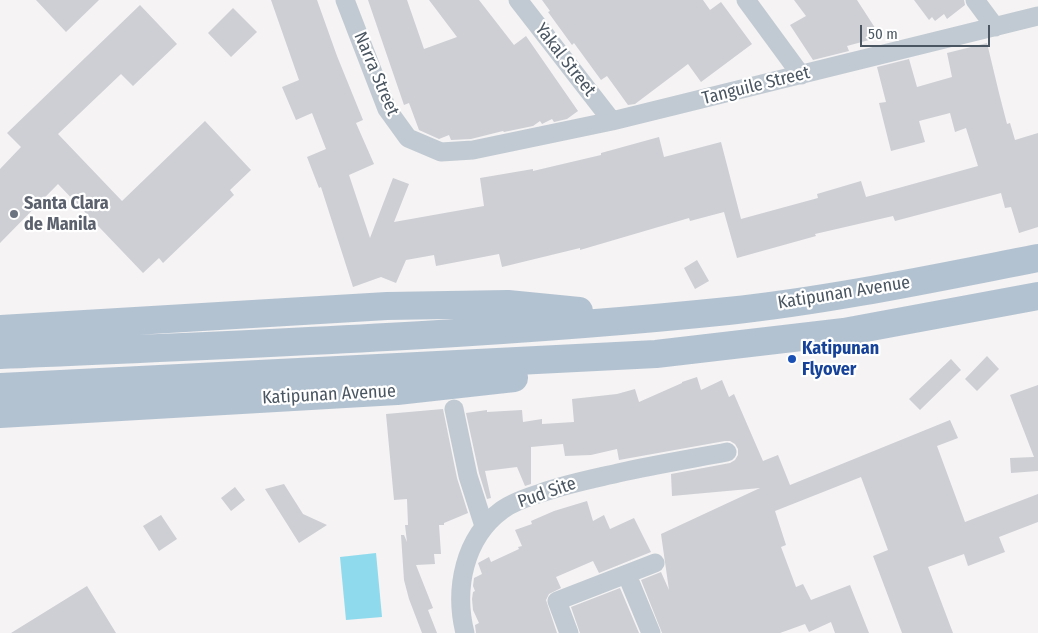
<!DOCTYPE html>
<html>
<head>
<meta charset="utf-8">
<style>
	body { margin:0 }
	#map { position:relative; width:1038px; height:633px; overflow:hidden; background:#f5f3f3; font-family:"Fira Sans Condensed",sans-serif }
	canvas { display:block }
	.scale { position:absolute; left:860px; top:25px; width:130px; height:22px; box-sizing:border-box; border:2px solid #4a5661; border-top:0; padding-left:6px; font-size:15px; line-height:18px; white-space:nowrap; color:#4a5661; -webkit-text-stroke:4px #fff; paint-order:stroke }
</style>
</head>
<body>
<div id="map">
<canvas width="1038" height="633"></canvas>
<div class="scale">50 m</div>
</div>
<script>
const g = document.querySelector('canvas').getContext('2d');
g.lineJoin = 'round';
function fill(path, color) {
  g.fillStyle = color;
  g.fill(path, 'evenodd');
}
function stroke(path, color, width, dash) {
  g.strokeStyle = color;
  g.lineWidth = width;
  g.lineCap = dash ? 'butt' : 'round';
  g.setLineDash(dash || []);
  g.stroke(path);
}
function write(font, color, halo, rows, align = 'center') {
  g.font = font + ' "Fira Sans Condensed",sans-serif';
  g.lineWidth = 4.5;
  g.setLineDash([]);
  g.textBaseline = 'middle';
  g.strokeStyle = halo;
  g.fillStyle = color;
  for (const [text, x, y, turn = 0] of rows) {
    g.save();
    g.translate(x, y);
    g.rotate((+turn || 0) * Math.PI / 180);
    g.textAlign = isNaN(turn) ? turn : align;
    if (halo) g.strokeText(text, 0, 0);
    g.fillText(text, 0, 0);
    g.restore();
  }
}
fill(new Path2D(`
	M376,553L382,617L346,620L340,557Z`), '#90daee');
fill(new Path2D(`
	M36,0H99L66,32Z
	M271,0H317L337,56L363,120L356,123L374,164L349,175L370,238L393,178L409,184L394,222L484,206L480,178L533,169V171L601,155V153L659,137L664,157L721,142L741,219L818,198L817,194L861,181L866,197L978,166L966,128L955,132L950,113L919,121L925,142L891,151L879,103L886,102L877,67L909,59L917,87L952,77L947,53L987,43L999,93L1007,124L1010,123L1015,140L1038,133V227L1019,233L1011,207L1005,208L1001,193L895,221L893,216L815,234L816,236L737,258L724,212L690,221L689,218L580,250V248L502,267L499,254L436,266L434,255L406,260L396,283L381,277L353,287L321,187L319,188L307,157L326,149L312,113L296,120L282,87L299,80Z
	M368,0H407L424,49L457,37L429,0H479L514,45L526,36L578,111L567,119L554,122L552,119L542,124L540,121L533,126L504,132L503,131L471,139L451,140L449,135L439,139L419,130L409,103L404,105Z
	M542,0H703L710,10L721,2L752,44L701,82L688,64L635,104L628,105L607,76L601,80L574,43L572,45L548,12L550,11Z
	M794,0H857L879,34L869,40L847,46L849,51L813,60L790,25L806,16Z
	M914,0H964L965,5L947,19L944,14L935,21L932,17L929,20Z
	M140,5L177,44L133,86L121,74L58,134L122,201L205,121L251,170L230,190L234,195L163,263L159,258L143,273L58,184L0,243V169L21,147L7,133Z
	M233,8L257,32L231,57L208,33Z
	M697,260L709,281L695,289L684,268Z
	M987,356L999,369L977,391L965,379Z
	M951,359L961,370L920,410L909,399Z
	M697,377L701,390L722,380L729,397L734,394L763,461L778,455L790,485L950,420L958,438L937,446L965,522L1038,494V522L999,537L1005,552L968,566L964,554L928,567L953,633H902L873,556L888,550L861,477L775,511L786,545L781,547L796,587L803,584L811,600L850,585L869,633H835L831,622L809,632L805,624L780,633H662L641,580L661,572L669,590L661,534L760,488L672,496L671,474L730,463L735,460L738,455V449L735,444L730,441H725L619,460L617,449L591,455L565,456L563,444L531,447V484L525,486L517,467L485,471L491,498L487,499L479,473L466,413L487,410V412L522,410L523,422L542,419V424L574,422L572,399L617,394L635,389L639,402L682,383V382Z
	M1038,385V471L1011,473L1010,458L1034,457L1010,395Z
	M443,409L457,478L468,513L444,523V525H439L441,554H434L435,564L416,565L433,608L428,610L437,633H422L409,599L404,580L401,535H404L407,542L405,525H408L407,499L394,500L386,414Z
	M284,484L303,514L327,525L299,543L265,489Z
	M235,487L245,500L231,511L221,498Z
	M587,501L593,521L604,515L610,529L634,518L651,552L599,573L593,561L556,577L561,588L549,594L546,600L557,633H476L475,625L479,623L473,610L472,599L473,592L475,591L473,586L474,578L482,574L478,563L489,557L491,562L519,549L518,547L522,546L515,530L532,524L531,521L554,511Z
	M161,515L177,539L159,551L143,526Z
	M87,586L116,633H11Z
	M620,588L639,633H580L571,607Z`), '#cdcfd5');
stroke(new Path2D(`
	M345,0L387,109L408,138L441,152L473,150L612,121L1038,16
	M518,0L612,121
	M746,0L801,75
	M975,0L995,27
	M454,409L468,476L484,526
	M627,575L651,633
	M465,633C454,589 464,538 502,510C513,502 528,497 541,493C566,484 592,479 618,473C654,465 690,459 727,452
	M569,633L557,601L655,563`), '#c1cad2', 19);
stroke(new Path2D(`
	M0,329L387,306L508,304L579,311
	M0,355C243,344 486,336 728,311C832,300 935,278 1038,258
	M0,387L656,354L844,332L1038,296
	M0,414L397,391L514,378`), '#b3c2d1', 28);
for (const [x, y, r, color] of [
	[14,214,5,"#6b7280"],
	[792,359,5,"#1a4fb4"]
]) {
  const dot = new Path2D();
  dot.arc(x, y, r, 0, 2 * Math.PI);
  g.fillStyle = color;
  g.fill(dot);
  stroke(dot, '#fff', 2);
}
write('18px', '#4a5661', '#fff', [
	["Yakal Street",565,60,52],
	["Narra Street",376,74,67],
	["Tanguile Street",756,86,-14],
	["Katipunan Avenue",844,293,-9],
	["Katipunan Avenue",329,395,-3],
	["Pud Site",547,493,-19]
]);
write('bold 18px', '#5b616d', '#fff', [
	["Santa Clara",24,204],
	["de Manila",24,225]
], 'left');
write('bold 18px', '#164399', '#fff', [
	["Katipunan",802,349],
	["Flyover",802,370]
], 'left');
</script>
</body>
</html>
